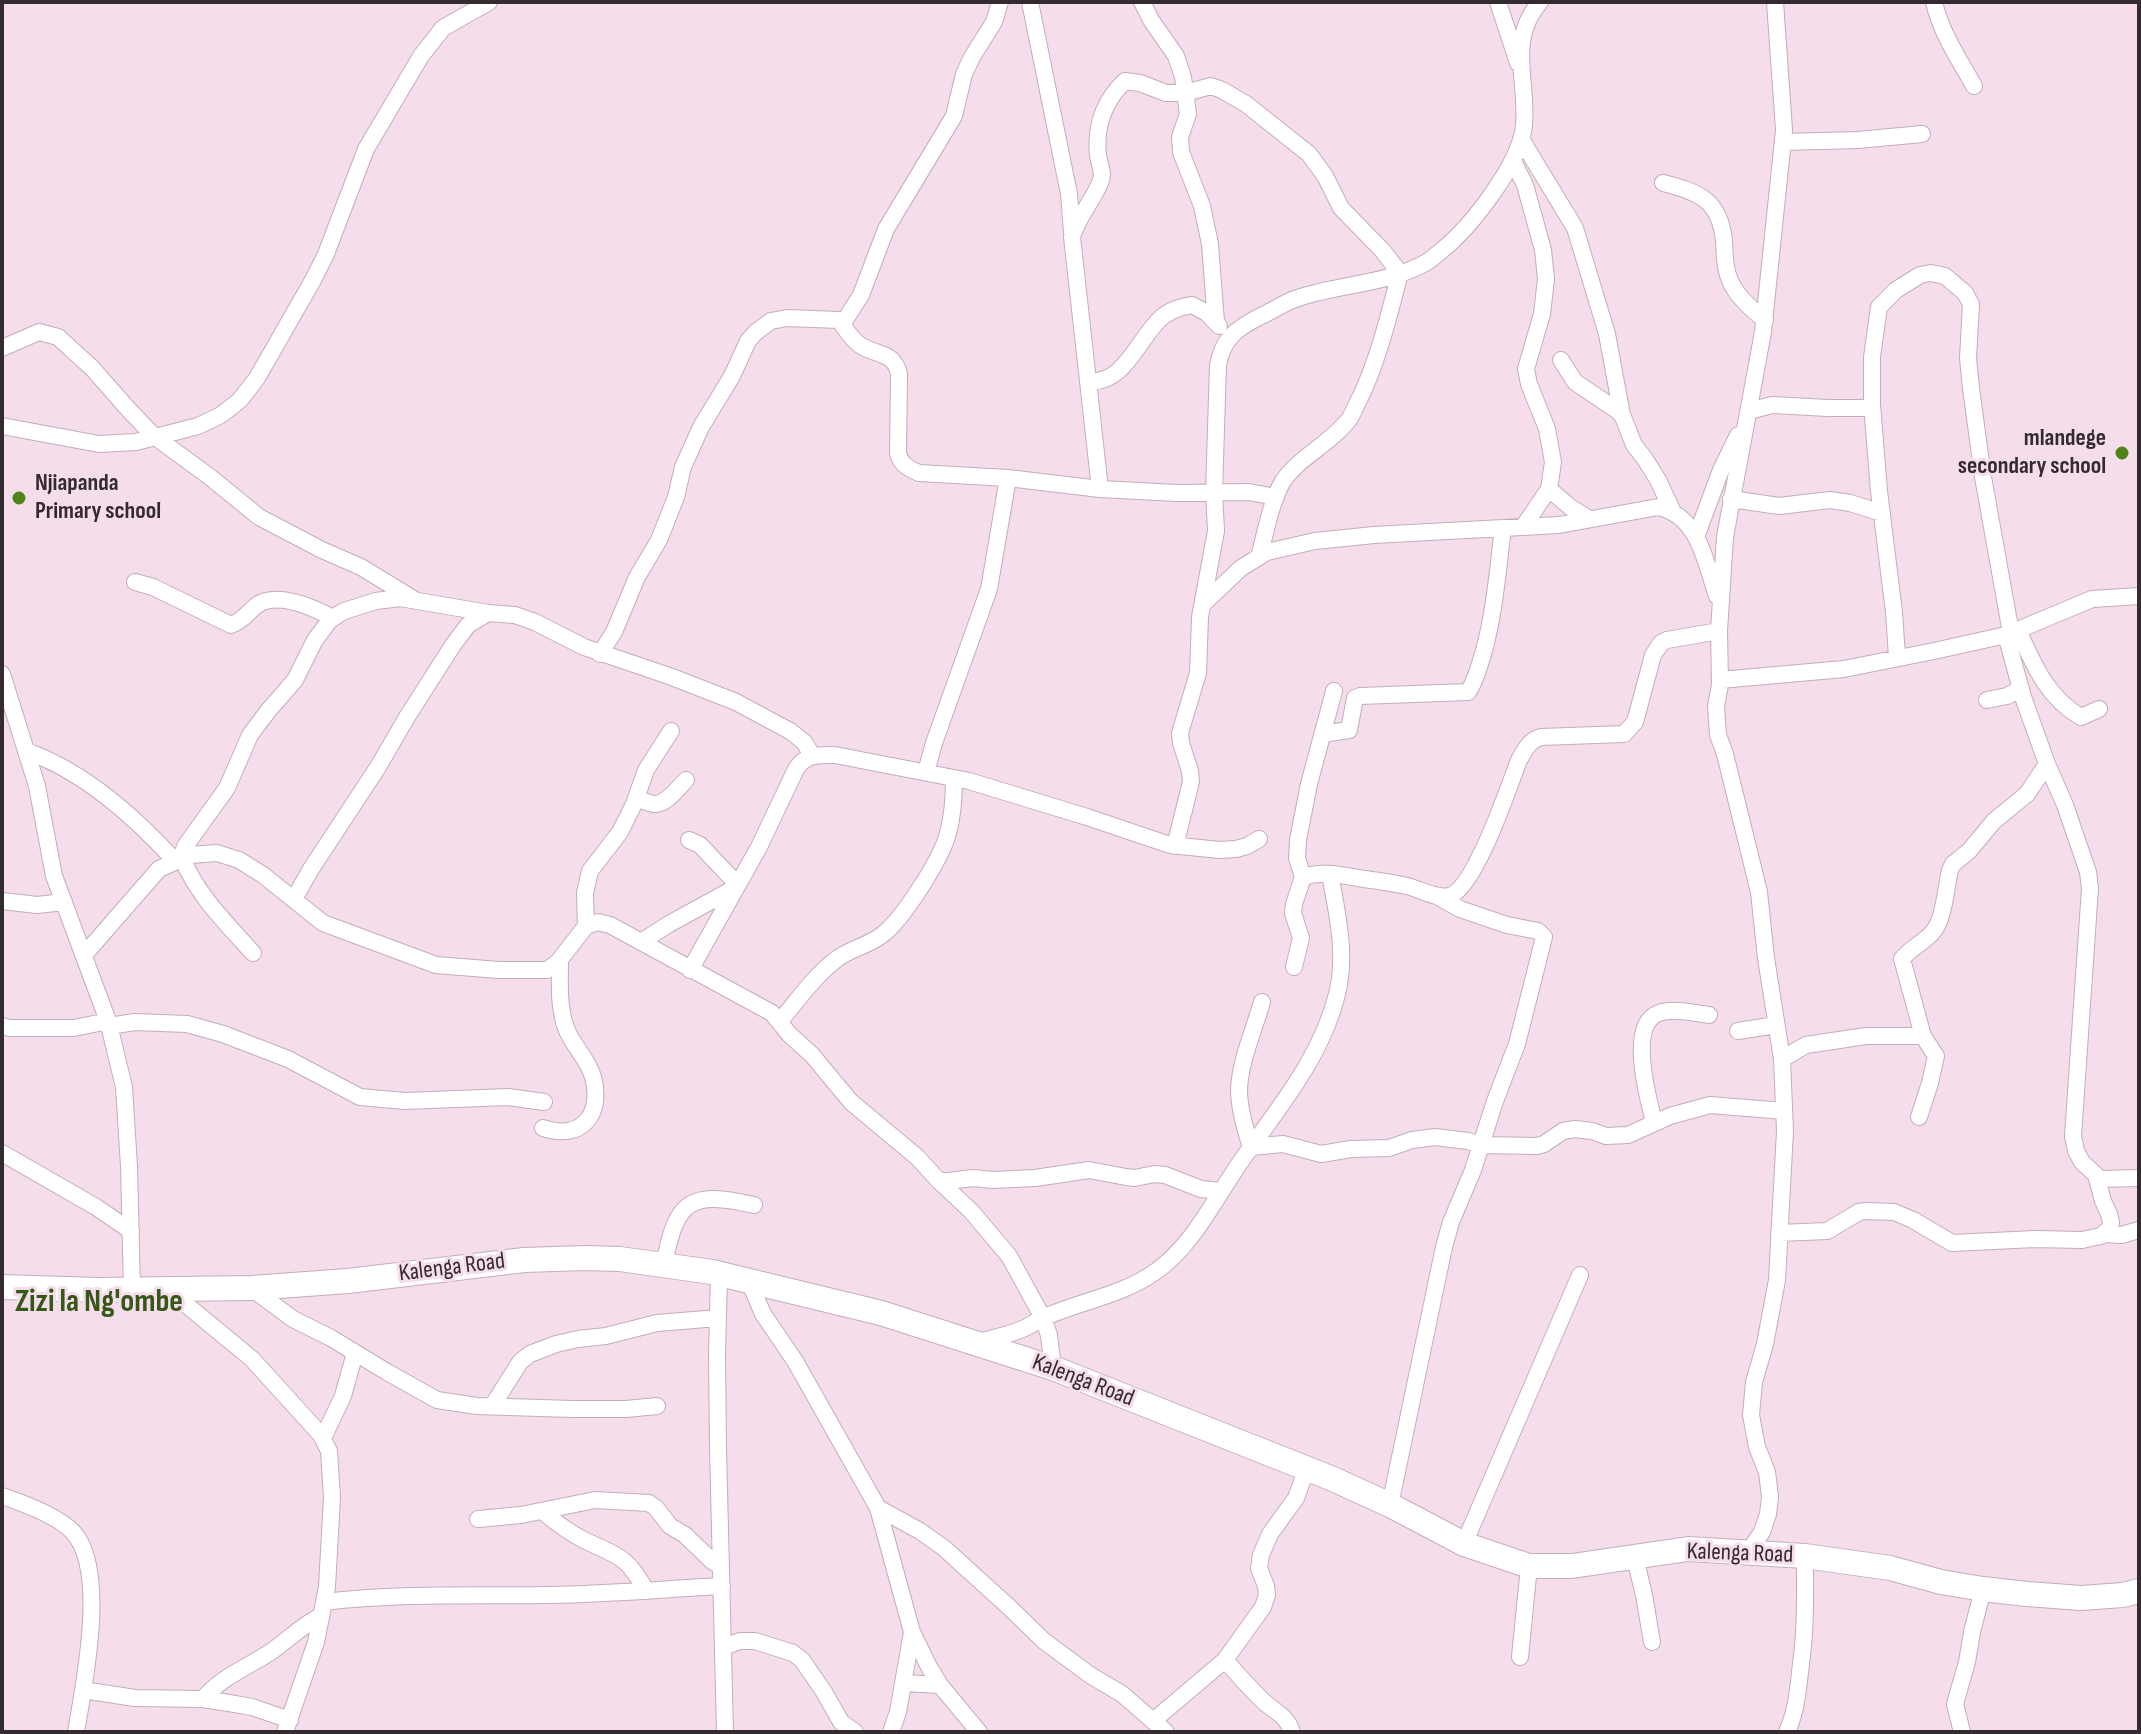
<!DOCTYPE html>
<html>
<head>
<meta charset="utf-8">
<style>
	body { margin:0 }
	#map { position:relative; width:2141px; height:1734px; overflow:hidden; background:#f5ddeb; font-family:"Sofia Sans Condensed",sans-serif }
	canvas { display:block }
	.frame { position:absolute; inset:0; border:4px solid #342b30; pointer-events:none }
</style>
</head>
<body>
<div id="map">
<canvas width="2141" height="1734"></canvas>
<div class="frame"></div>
</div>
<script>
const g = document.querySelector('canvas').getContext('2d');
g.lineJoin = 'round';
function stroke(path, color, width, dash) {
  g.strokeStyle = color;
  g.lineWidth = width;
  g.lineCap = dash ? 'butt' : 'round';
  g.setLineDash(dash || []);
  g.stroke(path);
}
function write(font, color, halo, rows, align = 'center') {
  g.font = font + ' "Sofia Sans Condensed",sans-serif';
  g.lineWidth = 6;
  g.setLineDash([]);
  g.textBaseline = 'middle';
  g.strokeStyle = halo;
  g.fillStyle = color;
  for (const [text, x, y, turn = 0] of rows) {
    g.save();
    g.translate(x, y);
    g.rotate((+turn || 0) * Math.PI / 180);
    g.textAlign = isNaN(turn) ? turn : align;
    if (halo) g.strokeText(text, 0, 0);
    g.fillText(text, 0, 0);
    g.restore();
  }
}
const minor = new Path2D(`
	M1030,2L1069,194L1072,232
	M1142,2L1151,20L1176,56L1183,77L1188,114L1180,137L1181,152L1202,206L1210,244L1216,322
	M1498,2L1518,63
	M1934,2C1941,33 1959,59 1974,86
	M1521,139L1575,228L1607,334L1622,415
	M1783,142L1858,140L1922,134
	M1513,161L1525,185L1543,250L1546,279L1542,314L1526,369L1529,384L1547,429L1553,462L1549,489L1523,527
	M1663,183C1699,192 1720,200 1724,241C1725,254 1724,266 1729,278C1735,295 1751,309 1765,320
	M839,320C845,328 851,339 860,345C876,356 894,351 899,374L898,453C900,464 909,469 919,473L1008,478L1100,489L1177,493L1249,492L1276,497
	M2,348L39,332L58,337L92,368L128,409L154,436L210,477L259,517L322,550L361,567L415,600
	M1561,360L1575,382L1618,411L1623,417L1634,445L1645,459L1658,480L1672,510
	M1088,381C1123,385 1137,342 1158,321C1167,311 1179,307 1192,305L1207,313L1219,326
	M1749,411L1772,405L1828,408H1872
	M2,426L99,444L136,442L198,426L221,415L240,400L257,378L313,280L326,254L366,149L421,56L443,28L489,2
	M1100,489L1072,237C1078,216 1094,200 1101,180C1104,172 1099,164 1098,155C1095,126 1104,101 1125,81L1140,83L1166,93H1185L1211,86L1222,90L1246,104L1309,154L1325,176L1341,208L1382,250L1400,273C1389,315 1379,357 1361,396C1357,403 1354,411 1350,418C1332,443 1300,456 1283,481C1271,501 1265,535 1259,557
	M1549,489L1570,507L1589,519
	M1731,499L1779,506L1830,500L1850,503L1882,513
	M1696,537L1721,470L1738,435
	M135,582L153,587L231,625C243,621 248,612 257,605C278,591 314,608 333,618
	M1203,604L1241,568L1267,552L1315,541L1374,535L1559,525L1658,507C1699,516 1705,561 1717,596
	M2018,630C2033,663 2047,698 2081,717L2099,709
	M600,654L614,632L637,577L659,540L676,497L683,467L701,427L732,376L748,341L756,332L771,321L787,318L839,320H845L861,295L886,229L954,116L964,74L972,57L994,22L1000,2
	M1897,657L1894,612L1879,491L1872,404V357L1879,307L1896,290L1920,275L1931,273L1945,276L1965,293L1971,304L1968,358L1971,388L1983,477L2011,633
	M2,674L37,786L54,876L108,1021L124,1087L129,1166L132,1289
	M1720,680L1844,669L1934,651L2006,635L2092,599L2139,596
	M1987,700L2007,696L2021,689
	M1322,734L1349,730L1355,698L1360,696L1468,692C1473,685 1475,678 1478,670C1494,624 1497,576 1503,528
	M26,751C84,771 134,816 175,861
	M926,772L934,743L989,589L1008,478
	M635,800C644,799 646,803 654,804C666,805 678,788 686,780
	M689,840L700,845L737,884
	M1175,846L1191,782L1190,771L1181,743L1180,733L1198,673L1200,617L1216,531L1214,492L1218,365C1223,338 1236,329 1259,317C1270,312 1281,305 1292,300C1334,284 1387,285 1427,262C1432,259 1437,254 1441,251C1471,227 1521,163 1524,125C1528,81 1507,40 1540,2
	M182,858C198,896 226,923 253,953
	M180,859L186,845L227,788L250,735L268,711L295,680L315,640L330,620L344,611L376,601L400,598L488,613
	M1303,877L1297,858L1298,840L1309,784L1334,691
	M294,899L311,869L378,767L407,717L453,645L468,625L488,613L515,615L535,622L584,647L672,677L736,702L790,731L804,742L812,755
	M2,901L37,905L64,902
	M586,926L585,893L590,871L620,832L634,804L646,770L671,731
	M641,942L669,924L733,889
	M84,955L159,869L190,855L217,853L239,860L263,875L323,923L436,965L499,970H547L558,962L586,926L598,922L610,925L772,1013L789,1034L812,1055L851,1102L917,1157L940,1182L971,1211L1009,1256L1043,1318L1049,1335L1053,1368
	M1294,967L1301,938L1293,913L1294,904L1303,877C1324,870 1344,876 1364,879C1379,881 1393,883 1407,886C1420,889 1435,899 1449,896C1475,889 1509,786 1519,760C1525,750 1529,740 1541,737L1624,734L1635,722L1653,655L1661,643L1667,640L1719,631
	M690,970L759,847L796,769C806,754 817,755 835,755L969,781L1087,817L1170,845L1220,850L1236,849L1247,846L1259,839
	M1262,1002C1254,1030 1240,1061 1239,1090C1239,1109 1245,1129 1251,1147L1283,1144L1321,1154L1351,1149L1389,1148L1412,1140L1435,1137L1468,1141L1481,1145L1537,1146L1544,1144L1563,1131L1575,1129L1592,1131L1606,1136L1628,1135L1670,1116L1710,1105L1784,1111
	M780,1021C798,1000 815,975 838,958C851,949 869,945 882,935C903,919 942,858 948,833C953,815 954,796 954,778
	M2,1026L10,1028H74L108,1021
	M109,1026L135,1022L187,1024L223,1034L288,1059L360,1097L405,1101L508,1097L544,1102
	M1738,1031L1776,1025
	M1782,1059L1806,1045L1866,1036H1923
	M1919,1117L1930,1083L1936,1056L1923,1036L1902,959C1909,949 1923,943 1932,933C1944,921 1946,887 1950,870L1953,864L1969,851L1994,821L2027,794L2047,764
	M1654,1122C1648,1098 1627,1024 1659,1013C1673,1008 1694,1013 1709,1015
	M543,1128C582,1141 603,1114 593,1077C588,1059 572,1045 566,1028C558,1006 560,982 560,960
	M2,1153L96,1207L131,1231
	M2098,1179L2139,1178
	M940,1182L973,1178L993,1180L1035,1178L1089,1170L1126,1177L1135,1178L1154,1174L1165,1175L1201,1189L1221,1191
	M1779,1233L1827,1231L1859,1212L1866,1211L1894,1212L1913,1220L1952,1243L2035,1239L2082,1240L2101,1236L2110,1228L2111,1222L2109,1214L2103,1201L2096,1175L2082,1162L2076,1151L2073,1136L2090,888L2088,872L2065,805L2047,764L2023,697L2006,635
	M2104,1234L2121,1235L2139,1230
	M664,1265C676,1200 690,1190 754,1205
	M719,1274L717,1354L718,1448L725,1732
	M749,1281L763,1314L795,1361L878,1508L912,1632L929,1667L940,1685L979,1732
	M166,1288L252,1359L321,1435L329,1451L332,1497L327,1587L316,1642L285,1732
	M251,1288L293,1319L331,1338L387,1372L437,1400L477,1406L572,1409H626L657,1406
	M975,1343C992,1338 1011,1335 1027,1327C1033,1324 1037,1320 1043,1318C1080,1301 1121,1296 1155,1272C1191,1247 1213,1203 1237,1167C1274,1113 1321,1060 1337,994C1347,954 1337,913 1330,874
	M493,1405L520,1362L530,1354L556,1344L578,1339L606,1336L657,1323L718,1318
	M323,1438L343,1396L355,1353
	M2,1496C23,1503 58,1516 73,1532C108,1570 84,1684 76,1732
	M1390,1505L1444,1247L1451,1222L1473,1170L1495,1101L1517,1044L1544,937L1538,931L1507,925L1460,909L1435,895
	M878,1508L920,1531L944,1548L1010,1608L1044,1641L1090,1675L1122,1694L1166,1732
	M542,1511C555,1522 568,1532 584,1540C617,1556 627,1555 646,1591
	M478,1519L521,1515L595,1500L649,1503L656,1508L670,1526L685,1535L712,1561L720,1566
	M1464,1544L1580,1275
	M1748,1552L1762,1532L1768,1514L1770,1497L1767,1472L1757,1447L1751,1415L1754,1382L1765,1344L1777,1280L1785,1131L1782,1059L1766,958L1759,892L1725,754L1718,735L1716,706L1720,685L1719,631L1725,537L1763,332L1784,130L1775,2
	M1635,1558L1644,1595L1652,1642
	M324,1602C399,1593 475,1596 550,1595C608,1594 665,1589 722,1586
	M723,1647L740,1641H755L793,1653L802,1660L824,1692L841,1722L855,1732
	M1520,1657L1529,1566
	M1225,1660C1236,1673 1248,1686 1261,1699C1273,1711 1287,1715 1292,1732
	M903,1683L940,1685
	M83,1690L135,1698L203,1699L229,1703L252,1707L290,1720
	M203,1699C221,1677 246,1668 269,1653C287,1641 302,1625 321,1616
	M1153,1721L1225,1660L1263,1607L1267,1595L1266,1586L1259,1568L1261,1555L1270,1534L1296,1498L1307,1468
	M891,1732L898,1712L912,1632
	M1787,1732C1797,1710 1798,1688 1801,1664C1806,1628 1805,1593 1805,1556
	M1962,1732L1955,1704L1967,1662L1972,1632L1983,1589`);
const secondary = new Path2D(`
	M2,1287L98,1290L251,1288L348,1281L524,1260L585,1258L620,1259L712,1272L881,1313L1053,1368L1333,1479L1390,1505L1464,1544L1529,1566H1572L1688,1549L1805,1556L1890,1568L1941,1582L1983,1589L2027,1594L2081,1598L2123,1595L2139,1591`);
stroke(minor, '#c4adba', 18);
stroke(secondary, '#c4adba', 26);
stroke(minor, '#fff', 16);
stroke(secondary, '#fff', 24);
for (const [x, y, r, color] of [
	[2122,453,8,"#508318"],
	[19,498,8,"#508318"]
]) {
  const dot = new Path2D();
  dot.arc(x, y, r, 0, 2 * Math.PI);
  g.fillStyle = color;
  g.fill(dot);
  stroke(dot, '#f5ddeb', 3);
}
write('bold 24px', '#342b30', '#f5ddeb', [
	["mlandege",2106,439],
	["secondary school",2106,467],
	["Njiapanda",35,484,"left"],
	["Primary school",35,512,"left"]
], 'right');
write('24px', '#342b30', '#f5ddeb', [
	["Kalenga Road",452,1268,-7],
	["Kalenga Road",1083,1381,21],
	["Kalenga Road",1740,1554,2]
]);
write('bold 32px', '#365716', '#f5ddeb', [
	["Zizi la Ng'ombe",99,1303]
]);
</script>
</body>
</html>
